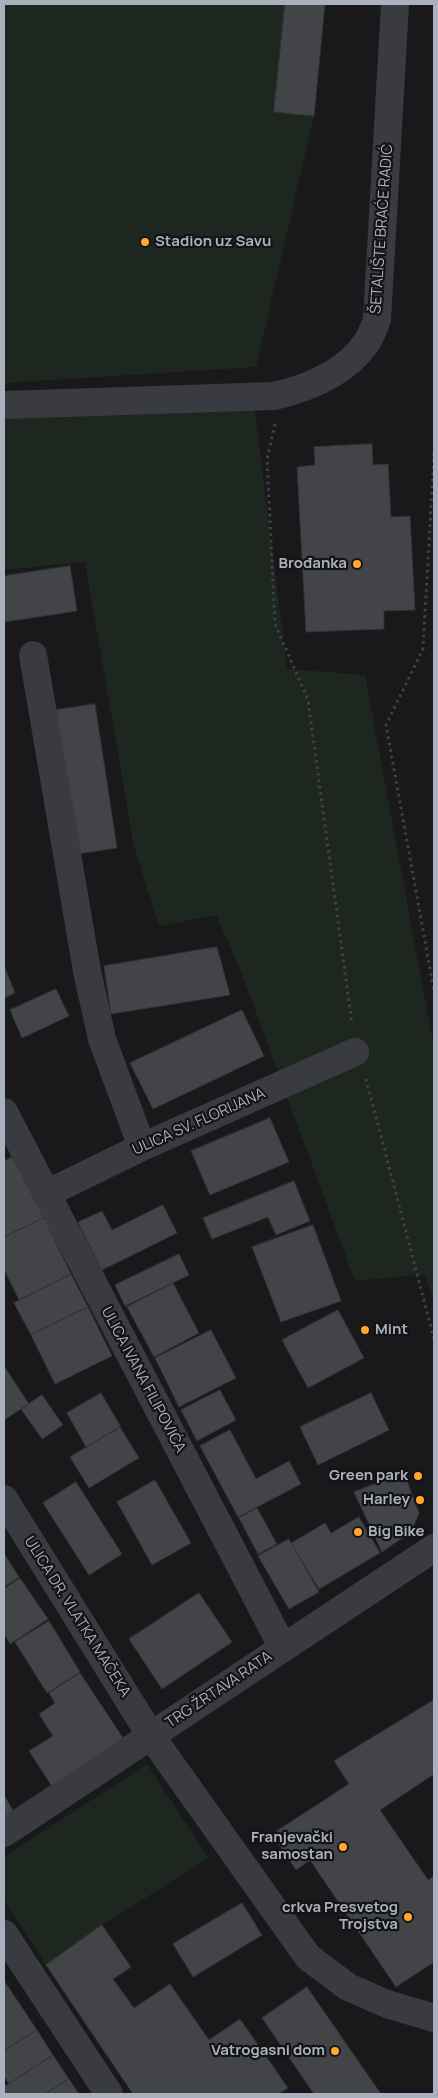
<!DOCTYPE html>
<html>
<head>
<meta charset="utf-8">
<style>
	body { margin:0 }
	#map { position:relative; width:438px; height:2098px; overflow:hidden; background:#19191b; font-family:Manrope,sans-serif }
	canvas { display:block }
	.frame { position:absolute; inset:0; border:5px solid #aab1bc; pointer-events:none }
</style>
</head>
<body>
<div id="map">
<canvas width="438" height="2098"></canvas>
<div class="frame"></div>
</div>
<script>
const g = document.querySelector('canvas').getContext('2d');
g.lineJoin = 'round';
function fill(path, color) {
  g.fillStyle = color;
  g.fill(path, 'evenodd');
}
function stroke(path, color, width, dash) {
  g.strokeStyle = color;
  g.lineWidth = width;
  g.lineCap = dash ? 'butt' : 'round';
  g.setLineDash(dash || []);
  g.stroke(path);
}
function write(font, color, halo, rows, align = 'center') {
  g.font = font + ' Manrope,sans-serif';
  g.lineWidth = 4.5;
  g.setLineDash([]);
  g.textBaseline = 'middle';
  g.strokeStyle = halo;
  g.fillStyle = color;
  for (const [text, x, y, turn = 0] of rows) {
    g.save();
    g.translate(x, y);
    g.rotate((+turn || 0) * Math.PI / 180);
    g.textAlign = isNaN(turn) ? turn : align;
    if (halo) g.strokeText(text, 0, 0);
    g.fillText(text, 0, 0);
    g.restore();
  }
}
fill(new Path2D(`
	M4,4H325L314,116L256,367L4,383Z
	M253,398L287,669L365,675L434,1048V1303L425,1274L355,1281L238,964L216,915L159,926L134,847L85,562L4,570V412Z
	M147,1764L209,1858L102,1925L46,1965L4,1900V1857Z`), '#1e271f');
const building = new Path2D(`
	M285,4H325L314,116L274,112Z
	M372,444L373,465L388,464L391,517L410,516L415,610L384,611V629L306,632L297,467L315,465L314,447Z
	M70,566L77,611L4,622V576Z
	M95,704L117,848L77,854L56,710Z
	M217,947L230,995L111,1014L104,966Z
	M4,966L15,993L4,998Z
	M56,989L69,1016L22,1038L10,1010Z
	M242,1010L264,1056L153,1109L130,1063Z
	M270,1118L289,1162L210,1195L191,1151Z
	M13,1157L44,1218L4,1237V1161Z
	M294,1181L310,1221L276,1235L268,1217L212,1239L203,1218Z
	M163,1205L177,1233L102,1270L78,1222L102,1211L112,1230Z
	M44,1218L71,1274L19,1300L4,1269V1237Z
	M313,1225L341,1301L281,1322L252,1247Z
	M179,1254L189,1275L125,1306L115,1285Z
	M71,1274L88,1307L31,1335L14,1303Z
	M173,1283L199,1333L154,1357L127,1307Z
	M88,1307L112,1356L55,1384L31,1335Z
	M338,1310L364,1358L308,1388L282,1340Z
	M211,1330L236,1378L179,1407L155,1358Z
	M4,1366L29,1404L4,1420Z
	M220,1390L236,1420L197,1441L181,1410Z
	M101,1393L121,1427L86,1447L67,1413Z
	M371,1393L389,1430L318,1465L300,1427Z
	M42,1395L63,1425L42,1439L21,1409Z
	M120,1427L139,1458L89,1488L70,1457Z
	M230,1430L256,1479L289,1461L301,1484L238,1517L200,1446Z
	M404,1473L419,1513L414,1525L408,1534L382,1552L354,1492Z
	M155,1480L191,1543L152,1565L117,1502Z
	M76,1482L122,1554L89,1575L43,1503Z
	M257,1508L277,1544L258,1554L239,1518Z
	M359,1517L380,1553L319,1589L291,1543L325,1523L331,1533Z
	M289,1539L319,1592L289,1609L258,1556Z
	M4,1553L19,1577L4,1587Z
	M20,1578L48,1619L10,1644L4,1633V1589Z
	M199,1593L232,1642L162,1689L129,1639Z
	M49,1621L80,1672L47,1693L15,1642Z
	M80,1673L125,1741L53,1788L29,1751L53,1736L39,1714L55,1703L49,1693Z
	M434,1700V1774L380,1810L428,1880L434,1876V1962L396,1987L310,1860L296,1870L272,1834L349,1784L334,1761Z
	M4,1795L14,1812L4,1819Z
	M242,1903L262,1935L193,1977L173,1944Z
	M102,1925L131,1967L113,1979L134,2008L170,1984L209,2040L240,2019L288,2088L278,2094H133L46,1965Z
	M5,1982L37,2030L4,2051V1983Z
	M307,1987L381,2094H314L262,2018Z
	M37,2030L53,2055L9,2084L4,2076V2051Z
	M53,2055L69,2079L45,2094H4V2087Z
	M69,2079L79,2094H45Z`);
fill(building, '#434448');
stroke(building, '#333338', 1);
stroke(new Path2D(`
	M275,424L267,459L275,624L308,700L352,1024
	M434,453L423,649L386,725L434,991
	M366,1079L434,1339`), '#3f4248', 3, [2.5, 4]);
stroke(new Path2D(`
	M4,405L274,396C309,388 346,373 367,342C371,336 374,327 377,320L395,4
	M33,655L87,971L102,1039L142,1147
	M4,1112L283,1648
	M46,1194L142,1147L355,1052
	M4,1499L151,1736L308,1957L348,1987L387,2004L434,2018
	M4,1833L434,1548
	M4,1934L109,2094`), '#3a3b41', 28);
for (const [x, y, r, color] of [
	[145,242,5,"#ffa82d"],
	[357,564,5,"#ffa82d"],
	[365,1330,5,"#ffa82d"],
	[418,1476,5,"#ffa82d"],
	[420,1500,5,"#ffa82d"],
	[358,1532,5,"#ffa82d"],
	[343,1847,5,"#ffa82d"],
	[408,1917,5,"#ffa82d"],
	[335,2051,5,"#ffa82d"]
]) {
  const dot = new Path2D();
  dot.arc(x, y, r, 0, 2 * Math.PI);
  g.fillStyle = color;
  g.fill(dot);
  stroke(dot, '#141416', 2);
}
write('15px', '#aab1bc', '#141416', [
	["ŠETALIŠTE BRAĆE RADIĆ",382,229,-86],
	["ULICA SV. FLORIJANA",199,1122,-24],
	["ULICA IVANA FILIPOVIĆA",143,1380,62],
	["ULICA DR. VLATKA MAČEKA",77,1617,58],
	["TRG ŽRTAVA RATA",219,1690,-34]
]);
write('bold 15px', '#aab1bc', '#141416', [
	["Stadion uz Savu",155,242,"left"],
	["Brođanka",347,564],
	["Mint",375,1330,"left"],
	["Green park",408,1476],
	["Harley",410,1500],
	["Big Bike",368,1532,"left"],
	["Franjevački",333,1838],
	["samostan",333,1855],
	["crkva Presvetog",398,1908],
	["Trojstva",398,1925],
	["Vatrogasni dom",325,2051]
], 'right');
</script>
</body>
</html>
